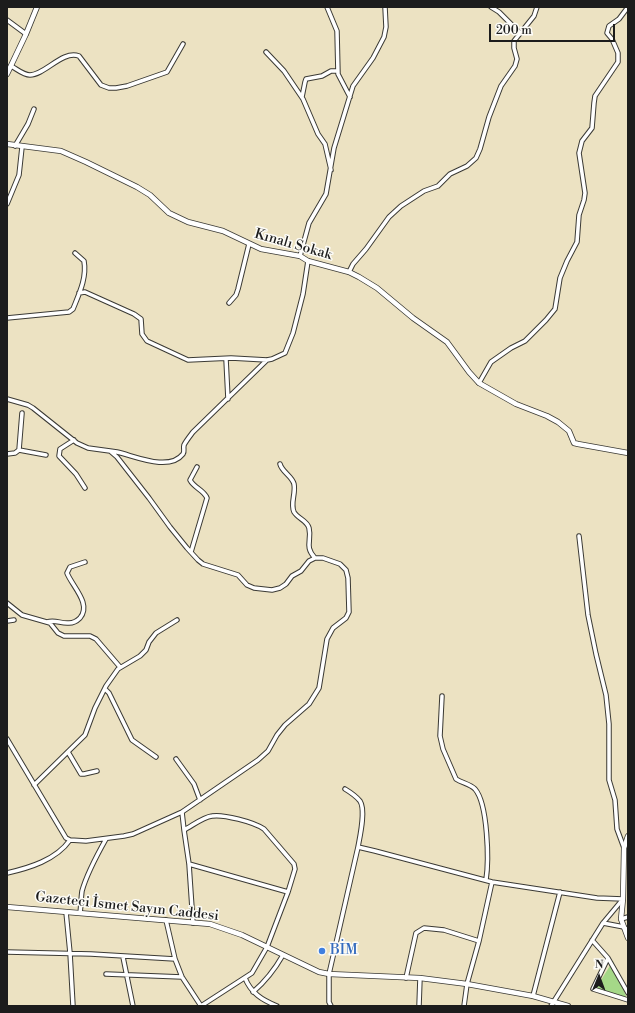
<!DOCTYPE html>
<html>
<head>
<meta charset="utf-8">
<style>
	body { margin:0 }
	#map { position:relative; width:635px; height:1013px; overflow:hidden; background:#ece2c2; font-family:"Libre Bodoni",serif }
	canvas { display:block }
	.frame { position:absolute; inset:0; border:8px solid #1c1c1c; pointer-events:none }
	.north { position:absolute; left:579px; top:957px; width:40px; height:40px; -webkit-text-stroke:3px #fdfcf7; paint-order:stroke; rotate:1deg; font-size:11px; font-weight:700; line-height:16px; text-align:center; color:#1c1c1c }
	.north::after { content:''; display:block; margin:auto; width:14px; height:18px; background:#1c1c1c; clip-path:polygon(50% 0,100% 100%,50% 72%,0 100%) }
	.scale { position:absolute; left:489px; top:24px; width:126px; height:18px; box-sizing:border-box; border:2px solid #1c1c1c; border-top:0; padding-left:5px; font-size:12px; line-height:14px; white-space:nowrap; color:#1c1c1c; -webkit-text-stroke:3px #fdfcf7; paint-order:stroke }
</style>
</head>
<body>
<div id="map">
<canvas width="635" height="1013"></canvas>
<div class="frame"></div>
<div class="north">N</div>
<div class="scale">200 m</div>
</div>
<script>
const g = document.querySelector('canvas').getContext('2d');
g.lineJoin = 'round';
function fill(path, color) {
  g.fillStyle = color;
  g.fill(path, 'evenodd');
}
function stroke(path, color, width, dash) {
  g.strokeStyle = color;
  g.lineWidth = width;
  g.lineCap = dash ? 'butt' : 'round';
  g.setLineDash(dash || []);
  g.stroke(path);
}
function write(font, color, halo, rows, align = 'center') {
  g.font = font + ' "Libre Bodoni",serif';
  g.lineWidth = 3;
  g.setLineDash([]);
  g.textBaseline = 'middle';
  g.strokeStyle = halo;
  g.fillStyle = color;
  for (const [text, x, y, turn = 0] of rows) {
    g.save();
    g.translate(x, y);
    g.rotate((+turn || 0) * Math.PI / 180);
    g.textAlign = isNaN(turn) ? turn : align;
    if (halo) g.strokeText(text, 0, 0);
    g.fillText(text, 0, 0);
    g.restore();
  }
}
fill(new Path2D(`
	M613,961L627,999L596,988Z`), '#a5d888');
const street = new Path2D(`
	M327,7L337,31L338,74L350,97
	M491,7L499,12L520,33
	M7,20L26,34
	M266,52L284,71L303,99L318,134L325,144L331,170
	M11,66C17,69 23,75 30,75C45,75 62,50 79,56L101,85L109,88H116L127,86L167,72L183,44
	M302,97L305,82L306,79L322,76L331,71H338
	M15,146L28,124L34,109
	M7,204L19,175L22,147
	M300,256L309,223L326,194L334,148L353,86L373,58L384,37L386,27L385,7
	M349,272L353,264L366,249L389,217L401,206L424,191L438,186L450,174L467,166L476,158L480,149L489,117L501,86L515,66L517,59L514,48V41L534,16L537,7
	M79,293L85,292L134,314L141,319L142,334L147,341L188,360L231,358L267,360L272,359L285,353L293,333L303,294L308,261
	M229,303L236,295L238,289L249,244
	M7,318L69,312L73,309C79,294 87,278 84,261L75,253
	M226,359L228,399
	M479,383L491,362L511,348L525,341L546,320L555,309L560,278L567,261L577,242L579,215L584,200L585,193L579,153L582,141L592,128L594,103L595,96L618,62V53L612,39L607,33L609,26L619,19L628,7
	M7,399L28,405L33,408L77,443L88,448L110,451L117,457L149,498L170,527L187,548L198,560L203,564L238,575L247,585L254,588L272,590L280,588L286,584L292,576L301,571L309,561L315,558H323L340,564L346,570L348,578L349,612L346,618L333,628L327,639L319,688L309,704L285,725L277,735L268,751L258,760L182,812L184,830L189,864L193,923
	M74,440L60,449L59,456L76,474L85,488
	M19,450L46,455
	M110,451L117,452C135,456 169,472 183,454C185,451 183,449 184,445C186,441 190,436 193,432L267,360
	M7,454L15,453L19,450L22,413
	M280,464C282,472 292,476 294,484C296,494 290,503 294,512C298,519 307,520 309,528C312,541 304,546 315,558
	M579,536L588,615L596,654L606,695L609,724V780L615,800L617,829L624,848
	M191,552L207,498C204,490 194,488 190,480L197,467
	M7,603L22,615L50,623L58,633L64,636H90L96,639L120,667
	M7,621L14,620
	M47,622C55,619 61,624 69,623C73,623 77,621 80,618C92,604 72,586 67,573L70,567L85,562
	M105,689L109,693L132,740L156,757
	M442,696L440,736L443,749L456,779C462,783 470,784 475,789C488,804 489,861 486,880
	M7,739L66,838L70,840L86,841L124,836L133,834L182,812
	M68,752L81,774H84L97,771
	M176,759L194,784L200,800
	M34,785L85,735L95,708L106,686L118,669L140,656L146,650L149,642L156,633L177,620
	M345,789C350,792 356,796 360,801C366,810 360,836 358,847
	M184,830C192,826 203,817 212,816C223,814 254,822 264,829L294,864L295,869L288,892L267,947L252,973L201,1006
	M189,864L288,892
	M7,873C29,868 56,860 70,840
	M66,912L70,953L73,1006
	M80,913C81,906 81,898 82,891C87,873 97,855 106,839
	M621,919L628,917
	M166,920L175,959L182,977L201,1006
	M603,923L624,927L628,931
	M592,940L608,958
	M7,952L91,954L175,959
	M123,957L133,1006
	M106,974L182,977
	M245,978C251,993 262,1000 277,1006
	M406,978L416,933L424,928L444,930L479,941
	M253,992C266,981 275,969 283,955
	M628,993L608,958L593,989L628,1000
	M533,996L560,892
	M331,1006L329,1002V974L358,847L375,851L492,882L597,898L623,899
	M419,1006L420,978
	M464,1006L467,984L479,941L492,882
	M551,1006L603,923L623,899`);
const secondary = new Path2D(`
	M7,74L26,34L37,7
	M7,144L61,151L86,162L137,187L150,195L169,213L188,222L223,231L261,249L300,256L308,261L349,272L359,277L377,288L413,318L447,342L469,372L479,383L516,404L547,416L558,422L569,431L574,443L578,444L628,453
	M628,836L624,848L623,899L621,919L628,938
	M7,907L210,924L242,935L319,972L329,974L420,978L467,984L533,996L568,1006`);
stroke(street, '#3b3a35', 5.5);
stroke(secondary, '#3b3a35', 6);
stroke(street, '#fff', 3.5);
stroke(secondary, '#fff', 4.5);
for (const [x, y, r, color] of [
	[322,951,4,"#3f7fe0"]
]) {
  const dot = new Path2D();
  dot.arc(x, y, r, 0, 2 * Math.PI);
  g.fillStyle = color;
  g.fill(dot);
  stroke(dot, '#fdfcf7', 1.5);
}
write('14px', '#1c1c1c', '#fdfcf7', [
	["Kınalı Sokak",293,245,16],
	["Gazeteci İsmet Sayın Caddesi",127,907,6]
]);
write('14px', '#366cbe', '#fdfcf7', [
	["BİM",330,951]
], 'left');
</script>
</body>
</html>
